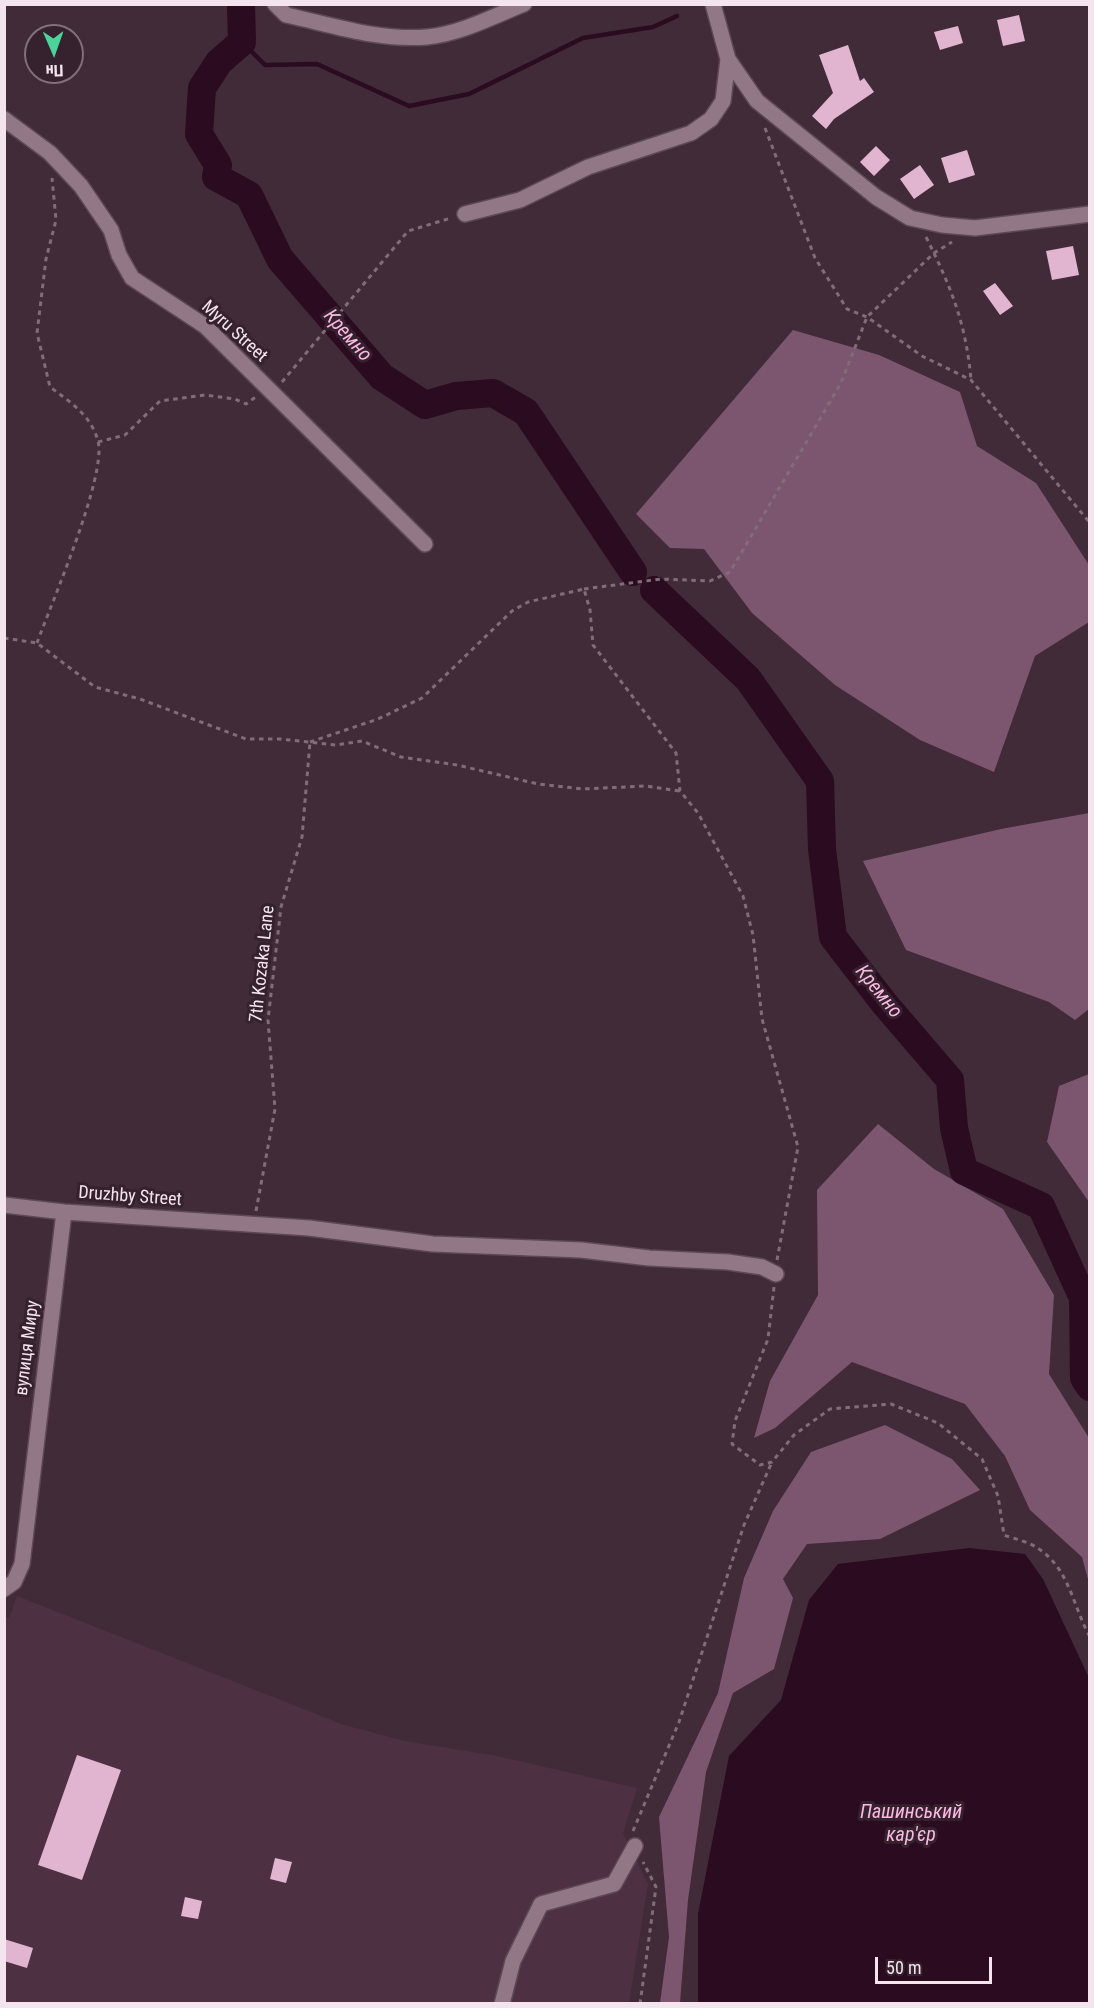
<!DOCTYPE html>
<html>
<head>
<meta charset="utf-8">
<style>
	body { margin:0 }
	#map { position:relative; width:1094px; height:2008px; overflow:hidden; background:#412b38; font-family:"Roboto Condensed",sans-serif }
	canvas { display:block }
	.frame { position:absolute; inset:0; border:6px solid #f3e4ed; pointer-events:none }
	.north { position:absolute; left:24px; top:24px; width:60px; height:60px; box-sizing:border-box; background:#36212e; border:2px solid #826f7a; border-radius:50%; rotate:178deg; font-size:16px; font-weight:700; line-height:24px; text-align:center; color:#f3e4ed }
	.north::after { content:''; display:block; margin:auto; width:21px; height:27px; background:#4cd39a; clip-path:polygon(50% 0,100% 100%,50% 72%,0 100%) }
	.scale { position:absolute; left:875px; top:1957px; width:117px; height:27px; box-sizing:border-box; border:3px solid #f3e4ed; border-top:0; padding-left:8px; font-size:18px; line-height:21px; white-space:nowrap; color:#f3e4ed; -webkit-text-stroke:4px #36212e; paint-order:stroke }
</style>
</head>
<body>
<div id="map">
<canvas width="1094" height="2008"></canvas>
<div class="frame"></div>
<div class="north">Пн</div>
<div class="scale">50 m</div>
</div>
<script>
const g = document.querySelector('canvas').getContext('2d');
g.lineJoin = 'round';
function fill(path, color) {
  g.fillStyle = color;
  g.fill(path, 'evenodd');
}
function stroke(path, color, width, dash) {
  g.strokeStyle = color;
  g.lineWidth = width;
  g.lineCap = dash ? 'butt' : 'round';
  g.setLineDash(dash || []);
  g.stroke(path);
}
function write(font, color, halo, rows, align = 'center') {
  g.font = font + ' "Roboto Condensed",sans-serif';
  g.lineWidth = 6;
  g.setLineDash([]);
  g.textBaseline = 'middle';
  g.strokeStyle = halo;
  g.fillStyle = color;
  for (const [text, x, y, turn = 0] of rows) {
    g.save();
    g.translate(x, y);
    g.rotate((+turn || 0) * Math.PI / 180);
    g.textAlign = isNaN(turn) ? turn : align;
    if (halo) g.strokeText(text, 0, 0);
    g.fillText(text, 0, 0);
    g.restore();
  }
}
fill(new Path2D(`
	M17,1596L344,1725L405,1741L497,1756L637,1788L623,1833L648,1884L629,2003H5L4,1616L9,1618Z`), '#4d3143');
fill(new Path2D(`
	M793,330L879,355L960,392L977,446L1036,483L1089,565V622L1035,656L994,772L920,740L835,685L752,613L704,549L670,548L636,514Z
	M1089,813V1009L1075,1020L1049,1002L906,950L863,861L1001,829Z
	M1089,1074V1202L1047,1142L1059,1086Z
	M878,1124L934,1169L1003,1209L1054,1295L1049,1374L1089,1438V1583L1082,1557L1030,1510L1005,1456L965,1404L852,1362L775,1428L754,1438L770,1381L818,1295L817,1190Z
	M885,1425L952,1459L980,1490L880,1539L807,1544L783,1579L793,1598L774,1669L733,1693L706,1772L688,1900L680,2003H660L669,1937L659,1817L718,1693L744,1578L773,1511L811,1452Z`), '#7c566e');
fill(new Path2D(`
	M969,1548L1025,1554L1043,1579L1089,1678V2003H698V1914L729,1756L781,1700L809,1600L838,1564Z`), '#2a0b20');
stroke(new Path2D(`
	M242,42L265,65L317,64L409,106L469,94L583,38L653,27L677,16`), '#2a0b20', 4.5);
stroke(new Path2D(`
	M241,4L242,42L219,62L202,88L199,134L218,165L216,177L249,195L280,259L382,377L425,405L456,396L493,393L526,412L633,572
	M654,590L748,679L820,781L822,849L833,937L884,1003L950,1080L954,1128L964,1171L1041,1206L1083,1298L1084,1378L1090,1387`), '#2a0b20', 28);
fill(new Path2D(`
	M1019,15L1025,41L1003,46L997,20Z
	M958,26L963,43L940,50L934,32Z
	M848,45L860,81L864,78L874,92L834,119L826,129L812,116L833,93L819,55Z
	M876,146L890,160L874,176L860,162Z
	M967,150L975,175L949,183L941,158Z
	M920,165L934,185L914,199L900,179Z
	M1073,246L1079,275L1052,280L1046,251Z
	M995,283L1013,306L1000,315L983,291Z
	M77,1755L121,1770L82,1880L38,1865Z
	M275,1858L292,1862L286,1883L270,1879Z
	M185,1897L202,1901L198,1919L181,1916Z
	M4,1939L33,1948L27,1968L4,1961Z`), '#e1b5cf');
const minor = new Path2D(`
	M275,4L286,15C332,25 379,41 427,37C460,34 494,16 524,4
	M713,4L728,59L757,101L876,197L910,218L942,225L975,228L1090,214
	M4,119L50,153L81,186L111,230L119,255L132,278L205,326L425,544
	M465,214L520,200L588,167L691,133L711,119L723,101L728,59
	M4,1205L64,1212L309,1228L433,1244L581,1250L649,1258L728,1262L762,1267L776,1274
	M4,1589L14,1582L22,1564L64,1212
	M502,2004L513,1961L541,1904L614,1884L635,1846`);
stroke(minor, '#5c4955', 18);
stroke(new Path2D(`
	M765,128L815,258L847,309L867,317L922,356L971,380L1090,523
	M926,237C951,287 966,323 971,380
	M282,382L408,231L451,218
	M98,442L125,435L160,401L205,395L235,399L246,404L257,396
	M584,589L661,579L710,581L730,572L841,383L867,317L934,253L952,242
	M4,638L37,643L95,687L140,699L246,739H280L336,745L362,741L401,757L457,765L538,784L582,789L646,786L679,791
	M37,643C51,604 107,476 98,441C91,415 70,402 50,387L37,333L46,259L56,220L52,178
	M310,742L378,719L422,698L512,611L528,602L584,589L590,610L593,645L676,753L680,791L698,813L743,896L753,935L762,1019L798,1147L777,1260
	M256,1211L275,1109L268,1020L281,907L302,837L310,742
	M774,1287L768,1339L735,1421L732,1444L760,1465L772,1462L794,1435L830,1409L891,1404L938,1423L982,1459L998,1496L1004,1535C1015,1539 1030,1542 1039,1549C1070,1570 1073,1607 1090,1637
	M633,1831L679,1722L744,1525L772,1462
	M640,2004L656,1887L643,1862`), '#816d79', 3, [4.5, 4.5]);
stroke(minor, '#927887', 15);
write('18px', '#f3e4ed', '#36212e', [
	["Myru Street",234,332,42],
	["7th Kozaka Lane",263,964,-84],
	["Druzhby Street",130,1197,4],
	["вулиця Миру",28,1348,-83]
]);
write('italic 20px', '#fab9e1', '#36212e', [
	["Кремно",347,336,49],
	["Кремно",878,992,51],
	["Пашинський",911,1813],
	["кар'єр",911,1836]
]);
</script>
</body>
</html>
